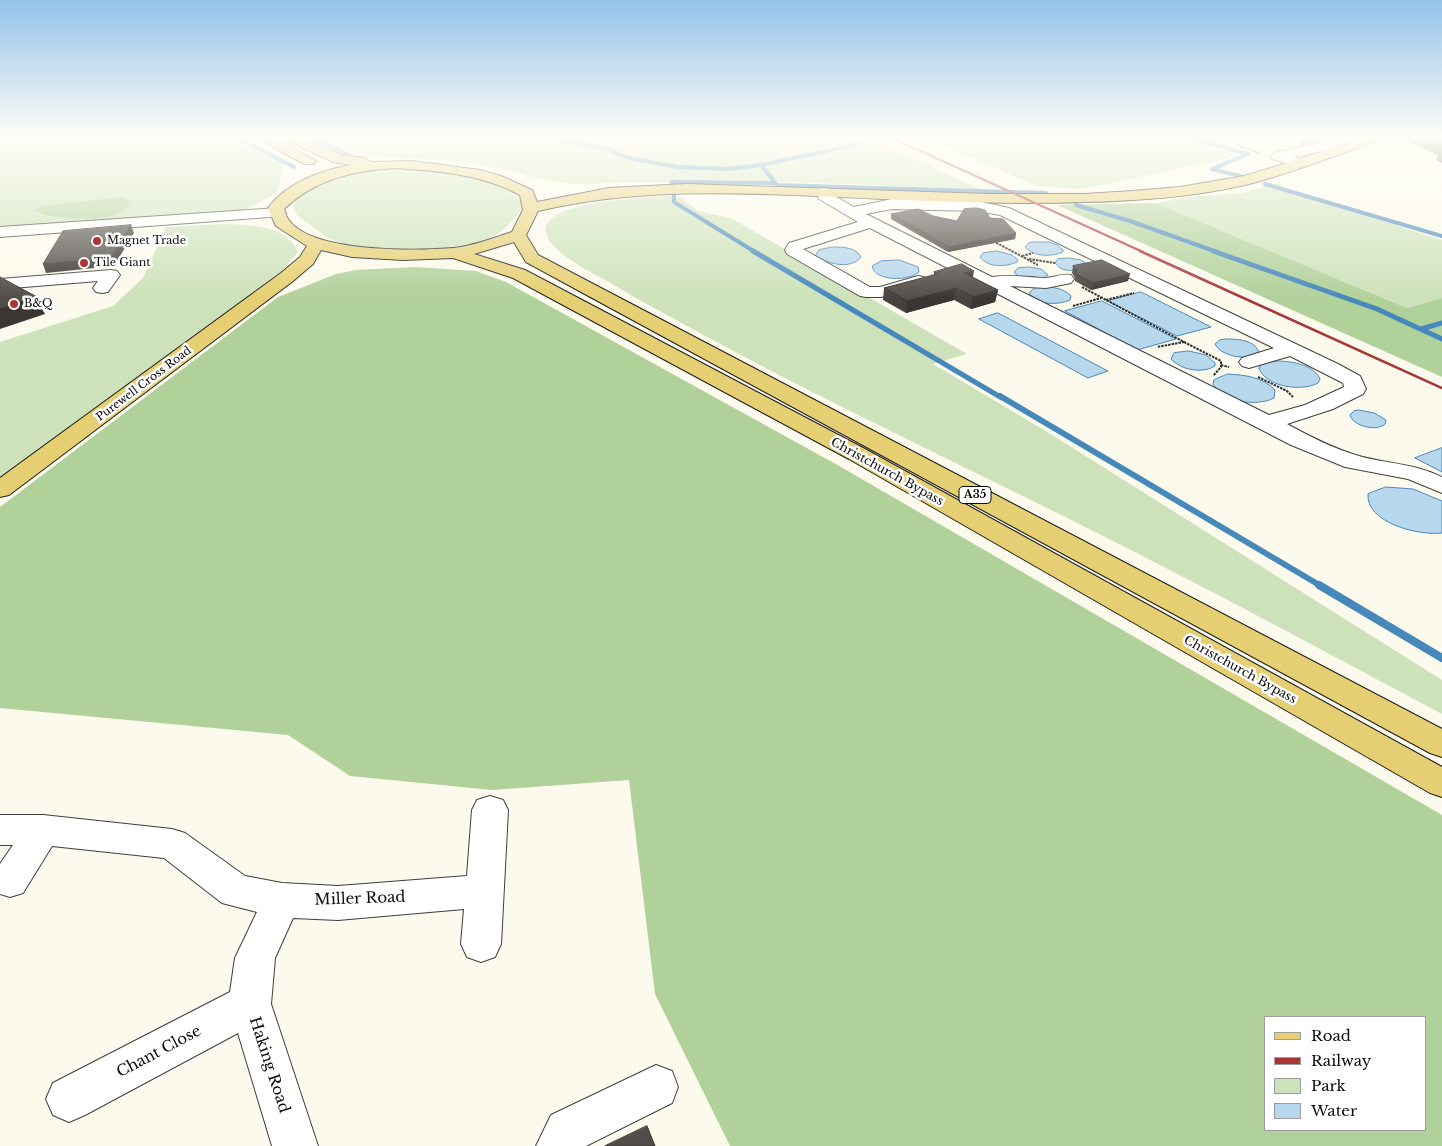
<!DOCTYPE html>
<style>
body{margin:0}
#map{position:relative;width:1442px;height:1146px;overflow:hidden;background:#fcfaec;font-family:"Libre Baskerville",serif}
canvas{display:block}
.legend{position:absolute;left:1264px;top:1016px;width:162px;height:115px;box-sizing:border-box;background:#fff;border:1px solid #9d9d9d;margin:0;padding:6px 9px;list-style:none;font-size:15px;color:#0b0b0b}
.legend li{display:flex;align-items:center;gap:10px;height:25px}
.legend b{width:25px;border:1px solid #9d9d9d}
</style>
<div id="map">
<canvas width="1442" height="1146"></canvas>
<ul class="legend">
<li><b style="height:6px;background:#e6cf72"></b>Road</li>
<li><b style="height:6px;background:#a83637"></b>Railway</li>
<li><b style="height:14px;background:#cde2ba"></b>Park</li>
<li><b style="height:14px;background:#b7d7ed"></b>Water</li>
</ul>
</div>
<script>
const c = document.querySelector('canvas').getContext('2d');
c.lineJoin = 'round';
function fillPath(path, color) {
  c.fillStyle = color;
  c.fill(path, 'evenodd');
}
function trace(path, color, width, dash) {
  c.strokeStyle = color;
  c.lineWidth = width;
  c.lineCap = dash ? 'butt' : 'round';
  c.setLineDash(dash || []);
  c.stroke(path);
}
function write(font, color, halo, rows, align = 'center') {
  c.font = font + ' "Libre Baskerville",serif';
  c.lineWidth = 5;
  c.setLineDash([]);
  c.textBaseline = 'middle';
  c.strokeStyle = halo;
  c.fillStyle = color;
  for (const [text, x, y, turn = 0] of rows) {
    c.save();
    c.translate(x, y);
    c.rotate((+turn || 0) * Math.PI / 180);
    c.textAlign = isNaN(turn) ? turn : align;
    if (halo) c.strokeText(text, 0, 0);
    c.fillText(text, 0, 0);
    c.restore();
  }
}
fillPath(new Path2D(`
 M0,139h177l-3,2 7,2 51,1 31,6 21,12 -7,30 -22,13 -15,6 -240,17z
 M322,139h549l109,50 -243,-9 -162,4c-37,-3 -73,-17 -110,-22 -47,-6 -100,2 -143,-23z
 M928,139h316l-34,8 29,9 -157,33 -45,-3z
 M382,168c41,0 109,4 141,34v6c-8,10 -19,24 -31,29 -32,15 -120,16 -154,5 -11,-3 -20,-12 -29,-18 -9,-6 -18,-12 -15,-23l35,-24z
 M1279,183l7,7 156,50v58l-35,10 -252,-105 34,-6 53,-4z
 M667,196l14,1 17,14 33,7 236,136 -34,10 116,69 393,247v34c-94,-50 -188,-101 -282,-149 -160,-83 -325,-157 -482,-244 -24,-13 -48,-26 -71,-40 -18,-10 -39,-20 -53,-35 -4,-3 -7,-9 -8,-15 -4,-30 101,-34 121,-35z
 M223,224c27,2 62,-1 75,28l-21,25 -277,200v-135l113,-36 30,-28 23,-51z`), '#cde2ba');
fillPath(new Path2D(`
 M121,197l8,3v4c-3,4 -7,8 -12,10 -17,7 -67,6 -82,-3l7,-5z
 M1155,203l252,105 35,-10v79l-385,-172z
 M415,267l61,4 30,11 335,185 601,348v331h-712l-75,-152 -26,-214 -137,10 -142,-14 -62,-41 -288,-27v-201l278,-210 58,-23 20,-4zM1266,1017h160v113h-160z`), '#b1d19b');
const water = new Path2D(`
 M1034,242h15l8,3 6,5v2c-12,5 -29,5 -38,-5l4,-4z
 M832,247c11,0 24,0 29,10 -10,13 -33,7 -46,-1l4,-6z
 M997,251l15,4 6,5 -1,2c-11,5 -29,6 -37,-5l3,-4z
 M1069,258l12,2 7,5c-11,6 -25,9 -33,-2l3,-4z
 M899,260l19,7 1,5c-10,9 -44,10 -47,-6l9,-5z
 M1029,267l12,2 7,6 -6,4 -23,-2 -5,-5 4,-4z
 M1039,287c11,0 24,0 32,9l-1,4c-12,5 -32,6 -41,-7l4,-4z
 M1141,292l70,35 -34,9 -69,-35z
 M1102,301l74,38 -39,11 -72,-39z
 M998,313l110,58 -20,7 -109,-59z
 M1226,339c12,0 30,1 33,14 -10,8 -38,4 -44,-9l5,-4z
 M1189,351l17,4 9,8v3c-13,8 -34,4 -44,-7l3,-6z
 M1276,361c14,0 37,3 44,18l-2,4c-16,9 -53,4 -59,-15l2,-4z
 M1228,374c17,1 35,3 47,16l-1,8c-17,9 -51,4 -61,-14l1,-4z
 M1359,410l15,3 12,7 -1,4c-9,8 -32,2 -35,-9l4,-4z
 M1442,448v24l-27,-14z
 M1386,487l27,2 29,12v32c-22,3 -77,-10 -74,-39z`);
fillPath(water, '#b7d7ed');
trace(water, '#4788bb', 1);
trace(new Path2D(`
 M241,139l53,28
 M315,139l32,15
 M435,139h40
 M555,139l53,10 20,9 50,9 50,2 33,-4 16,20 269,8
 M1194,139l54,15 -36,15 32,8
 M761,165l99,-21
 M671,182l105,1
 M1265,184l177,52
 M674,195v7l81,50
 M1076,205l54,16 87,31`), '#4788bb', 4);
trace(new Path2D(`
 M753,251l249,147
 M1213,251l164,58 65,30
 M1421,329l21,-6`), '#4788bb', 5);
trace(new Path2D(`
 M1000,396l321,190`), '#4788bb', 6);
trace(new Path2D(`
 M1319,585l123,73`), '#4788bb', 8);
const minor = new Path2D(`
 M1331,141l5,1 2,3 -2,3 -43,9 11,3 2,3 -7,4 -27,-8 -2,-3 7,-4z
 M824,188l5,1 2,5 23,13 38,-8 85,2 32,7 329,156 22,12 6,13 -3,5 -30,15 -46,15c22,12 47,25 72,32 29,8 54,7 83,21v16l-34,-14 -63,-12 -54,-22 -421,-217 -67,21 67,38h10l38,-11 6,1 3,4 -3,4 -43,12h-15l-6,-1 -73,-42 -2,-4 4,-7 69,-21 -39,-23 -2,-7 2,-3zM892,209l85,2 23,4 274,133 -32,10 -3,4 3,4 7,2 41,-12 53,27 1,4 -39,18 -36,10 -259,-129 36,2 25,-5 3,-4 -3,-4c-9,-2 -17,3 -27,3 -18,-1 -34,-4 -52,-1l-126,-63z
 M278,208l5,2 3,3 -3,3 -283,21v-10z
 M111,270l6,1 3,4 -12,17 -6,1 -6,-1 -3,-4 5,-7 -98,8v-10z
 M490,796l13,4 5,10 -7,134 -6,13 -14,5 -14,-5 -6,-13 3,-35 -126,11 -45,-2 -18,40 -4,46 47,142h-46l-34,-113 -153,82 -16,7 -16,-7 -7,-16 7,-16 177,-91 5,-34 22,-46 -35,-9 -58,-45 -112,-12 -29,47 -13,4 -10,-3v-30l13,-19h-13v-30h43l129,14 13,4 60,43 37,7 56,3 129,-10 5,-66 5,-10z
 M656,1065l16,6 6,16 -6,16 -86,43h-50l15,-31z`);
const major = new Path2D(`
 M263,139h15l38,22 -2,3h-10l-40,-22z
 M289,139h16l36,16 23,3 7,4 41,-1 68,9 21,6 31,14 5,12 72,-14 78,-4 301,10h96l48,-3 48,-4 64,-11 50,-15 64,-22h17l-1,3c-43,15 -85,32 -129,43 -53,12 -107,16 -161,17 -89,3 -178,-2 -267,-6 -94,-4 -186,-7 -279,15l-12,24 12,20 904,474v28l-12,-4 -904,-491 -12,-20 -40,12 51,16 340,179 577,318v30l-12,-4 -581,-334 -336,-181 -60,-20 -50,2 -51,-3 -31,-7 -8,14 -20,17 -284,214 -9,2v-19l281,-205 19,-16 7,-11 -31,-20 -8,-18c18,-25 54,-38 83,-43l-18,-3 -43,-20zM395,168c44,3 86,6 125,27l3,15 -11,22c-19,6 -39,14 -59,16 -37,3 -143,5 -165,-29 -2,-3 -3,-7 -4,-10 32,-30 68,-38 111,-41z`);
trace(minor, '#3e3e3e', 2);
trace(major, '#1c1c1c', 2);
trace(new Path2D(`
 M1233,139l8,8 19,6
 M1383,142l12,-3
 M993,241l45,24
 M1022,256l11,-3
 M1029,259l26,4
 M1082,287l102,55 -27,5
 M1106,300l28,-7
 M1073,306l28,-8
 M1184,342l37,19v6l-8,9
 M1221,365l8,2
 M1258,377l29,14 6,6`), '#2d2d2d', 2, [2.5, 1]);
fillPath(minor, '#fff');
fillPath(major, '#e6cf72');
trace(new Path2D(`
 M894,139l249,113`), '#a83637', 2);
trace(new Path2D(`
 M1140,251l302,137`), '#a83637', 2.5);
fillPath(new Path2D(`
 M1299,139h30l-28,6z
 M1402,139h40v24l-6,-3 2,-5z
 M891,214l66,7 33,-3 26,15 -1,6 -67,13 -57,-33z
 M1073,266l55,15 -37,9 -16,-9v-3l-3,-5z
 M934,272l39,5 25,13 -3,12 -24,7 -17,-9 -48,13 -23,-13 1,-12 50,-13z`), '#47423f');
fillPath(new Path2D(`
 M1304,139h25l-28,6z
 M131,225l3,8 -20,33 -68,7 -3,-9z
 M1016,233l-1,6 -67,13 1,-5z
 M974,271l-2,11 -8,-9z
 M1130,274l-2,7 -37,9 2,-7z
 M956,288l-2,12 -48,13 1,-12z
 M998,290l-3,12 -24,7 2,-12z
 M37,297l8,17 -45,15v-20z`), '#393633');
const building = new Path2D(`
 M1420,139h22v10z
 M977,208l8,2 5,8 13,1 13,14 -67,14 -58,-33 27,-5 15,7 24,5 7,-12z
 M131,225l-20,33 -68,6 20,-33z
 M1102,260l28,14 -37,9 -17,-9 1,-3 -4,-5z
 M962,264l12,7 -10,2 34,17 -25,7 -17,-9 -49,13 -23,-13 53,-14 -3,-2z
 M0,277l37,20 -37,12z
 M647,1126l8,20h-50z`);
fillPath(building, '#524d49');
trace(building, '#393633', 1);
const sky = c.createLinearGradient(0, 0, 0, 299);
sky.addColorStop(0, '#94c2ea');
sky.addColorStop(0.46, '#fefdf6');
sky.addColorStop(1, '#fefdf600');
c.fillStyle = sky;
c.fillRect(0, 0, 1442, 299);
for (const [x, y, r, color] of [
 [97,241,5,"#a83637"],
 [84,263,5,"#a83637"],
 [14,304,5,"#a83637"]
]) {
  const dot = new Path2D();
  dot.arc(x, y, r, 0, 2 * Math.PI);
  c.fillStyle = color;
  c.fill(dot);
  trace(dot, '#fff', 2);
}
write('11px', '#0b0b0b', '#fff', [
 ["Magnet Trade",107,241],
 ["Tile Giant",94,263],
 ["B&Q",24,304]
], 'left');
write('11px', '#0b0b0b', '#fff', [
 ["Purewell Cross Road",144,384,-37]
]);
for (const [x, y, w] of [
 [975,495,32]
]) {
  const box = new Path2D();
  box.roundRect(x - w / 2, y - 8.5, w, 17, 4);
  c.fillStyle = '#fff';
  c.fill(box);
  trace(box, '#0b0b0b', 1);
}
write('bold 11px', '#0b0b0b', null, [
 ["A35",975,495]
]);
write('12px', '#0b0b0b', '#fff', [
 ["Christchurch Bypass",887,472,29],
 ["Christchurch Bypass",1240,670,29]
]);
write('15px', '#0b0b0b', '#fff', [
 ["Miller Road",360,899,-2],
 ["Chant Close",159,1052,-28],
 ["Haking Road",269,1065,72]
]);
</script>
